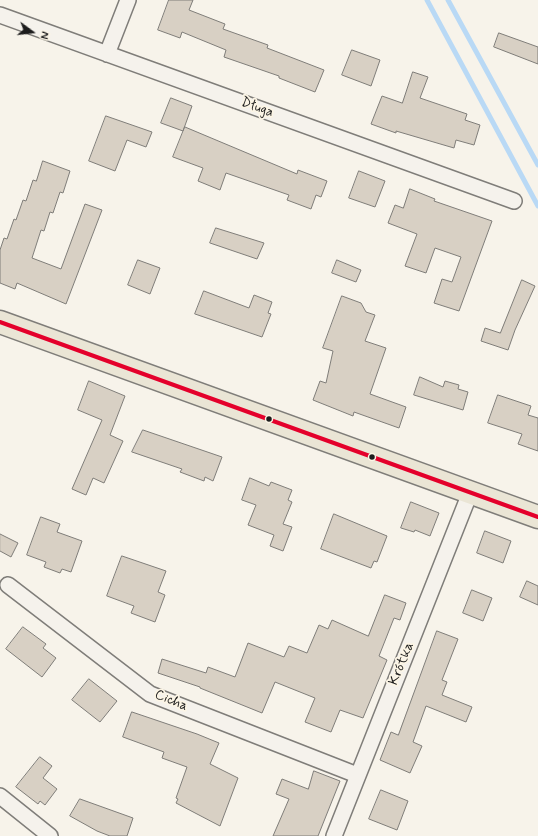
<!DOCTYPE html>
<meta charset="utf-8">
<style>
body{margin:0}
#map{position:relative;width:538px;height:836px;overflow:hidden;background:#f7f3ea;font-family:Mynerve,sans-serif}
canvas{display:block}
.north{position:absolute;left:12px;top:12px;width:40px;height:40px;-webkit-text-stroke:3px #fcf5e5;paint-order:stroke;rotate:105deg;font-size:11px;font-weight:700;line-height:16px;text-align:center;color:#1c1c1c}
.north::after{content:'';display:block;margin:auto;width:14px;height:18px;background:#1c1c1c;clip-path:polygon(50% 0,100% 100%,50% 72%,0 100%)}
</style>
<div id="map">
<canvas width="538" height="836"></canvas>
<div class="north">N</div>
</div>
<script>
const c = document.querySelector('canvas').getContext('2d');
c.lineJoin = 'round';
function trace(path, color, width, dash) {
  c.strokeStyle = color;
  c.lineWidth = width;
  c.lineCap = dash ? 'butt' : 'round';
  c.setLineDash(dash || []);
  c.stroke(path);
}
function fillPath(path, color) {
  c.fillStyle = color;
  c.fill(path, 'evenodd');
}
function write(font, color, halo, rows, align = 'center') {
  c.font = font + ' Mynerve,sans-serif';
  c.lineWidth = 3.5;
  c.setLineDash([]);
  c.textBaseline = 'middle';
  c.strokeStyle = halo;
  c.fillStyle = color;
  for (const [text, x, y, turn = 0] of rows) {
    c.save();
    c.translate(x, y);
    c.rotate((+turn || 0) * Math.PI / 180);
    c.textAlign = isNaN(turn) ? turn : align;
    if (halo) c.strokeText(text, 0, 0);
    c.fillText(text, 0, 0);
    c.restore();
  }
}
trace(new Path2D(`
 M427,0l111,206
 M448,0l90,165`), '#b9d9f5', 5);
const building = new Path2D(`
 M169,0h24l-4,10 36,14 -2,5 45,16 -1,3 57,22 -9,22 -36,-14v-2l-55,-19 2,-7 -44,-18 -2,6 -22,-8z
 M499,33l39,14v17l-44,-17z
 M352,50l28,10 -9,26 -29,-11z
 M413,72l15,5 -8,21 47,16 -2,6 15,5 -6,20 -18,-5 -2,8 -58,-17v2l-25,-9 11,-28 20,7z
 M171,98l21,8 -9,25 -22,-8z
 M106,116l46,16 -6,15 -19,-7 -12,31 -26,-10z
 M185,127l112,47 1,-4 29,11 -6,16 -5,-2 -5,14 -24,-9 2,-5 -63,-22 -6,17 -22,-9 5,-13 -30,-11z
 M43,161l27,10 -7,22 -3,-1 -7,21 -3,-1 -6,19 -3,-1 -9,28 29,11 24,-65 17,6 -36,94 -49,-21 -2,6 -15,-6v-33l4,-12 3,1 7,-20 2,1 7,-20 3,1 7,-21 3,1z
 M359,171l26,10 -10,26 -26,-9z
 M410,189l25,10 -1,2 58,20 -33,90 -25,-8 8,-24 10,3 9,-25 -26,-9 -9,25 -21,-7 12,-32 -29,-11 7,-18 8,3z
 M216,228l48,15 -7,16 -47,-16z
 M138,260l22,8 -10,26 -22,-9z
 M337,260l24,10 -5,12 -24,-9z
 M522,280l13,6 -20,44 -7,20 -27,-9 4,-13 15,5z
 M204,291l45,17 5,-13 18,7 -4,11 3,1 -9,23 -67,-23z
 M342,296l19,7 5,9 9,3 -10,26 21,7 -16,46 36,13 -7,21 -45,-16 -1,4 -40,-16 7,-19 6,2 7,-32 -10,-3z
 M420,377l23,10 2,-6 14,4 -1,4 10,3 -5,18 -49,-15z
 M89,381l36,15 -15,39 13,6 -19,42 -11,-5 -7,17 -14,-6 30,-69 -24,-10z
 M498,395l33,11 -3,9 10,3v33l-20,-7 4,-10 -34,-11z
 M143,430l79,27 -9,24 -8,-4 -1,4 -24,-9 2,-3 -50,-17z
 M250,478l19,8 2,-4 21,8 -4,10 4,2 -9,22 9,3 -9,24 -13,-5 4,-11 -26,-10 8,-20 -14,-5z
 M411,502l28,11 -9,23 -15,-6 -1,2 -13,-4z
 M334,514l53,22 -10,26 -3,-1 -3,7 -50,-19z
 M41,517l19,7 -3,8 25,9 -11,31 -9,-3 -2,4 -16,-6 2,-5 -19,-7z
 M485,531l26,10 -8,22 -26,-10z
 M0,534l18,9 -7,14 -11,-6z
 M122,556l44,15 -8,21 7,3 -10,27 -24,-9 3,-7 -27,-10z
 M527,581l11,5v19l-18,-8z
 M472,590l20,8 -9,23 -20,-8z
 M385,595l21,8 -6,17 -6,-2 -15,38 8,4 -24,58 -23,-8 -9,22 -26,-10 10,-24 -40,-16 -13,31 -62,-25v-1l-42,-14 4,-14 44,14 2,-6 27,10 13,-34 36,14 5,-11 18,7 12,-28 9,4 4,-9 36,16z
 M23,627l23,17 -3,4 13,10 -14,19 -36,-28z
 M437,631l21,8 -16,41 5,2 -5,13 30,12 -6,15 -40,-16 -13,36 9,4 -12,27 -30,-13 11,-28 7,3z
 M89,679l28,22 -17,21 -28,-22z
 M132,712l65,22 22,9 -9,21 28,14 -18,48 -44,-23 2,-4 -2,-1 11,-31 -25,-9 2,-6 -41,-15z
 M40,757l12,9 -9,12 14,11 -12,16 -5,-4 -2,3 -22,-17z
 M314,771l26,10 -22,55h-45l16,-37 -13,-5 6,-15 26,10z
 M381,790l27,11 -11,29 -28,-11z
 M80,799l53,19 -6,18h-17l-13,-5 -27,-15z`);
fillPath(building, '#d8d0c4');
trace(building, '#7f7d79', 1);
const minor = new Path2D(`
 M0,15l514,186
 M107,54l21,-54
 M8,585l142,109 207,81
 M0,796l50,40
 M334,836l136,-343`);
const primary = new Path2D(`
 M0,322l538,195`);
trace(minor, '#7f7d79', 18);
trace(primary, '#7f7d79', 25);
trace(minor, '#f5f2ec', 15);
trace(primary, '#eae5d5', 22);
trace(new Path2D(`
 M0,322l538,195`), '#e4002b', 4);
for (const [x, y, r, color] of [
 [269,419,3.5,"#1c1c1c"],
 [372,457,3.5,"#1c1c1c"]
]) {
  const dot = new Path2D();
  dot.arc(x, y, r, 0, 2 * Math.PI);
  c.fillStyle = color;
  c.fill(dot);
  trace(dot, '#fcf5e5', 1.5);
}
write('14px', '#1c1c1c', '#fcf5e5', [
 ["Długa",257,108,20],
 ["Krótka",402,664,-68],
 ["Cicha",171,701,22]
]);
</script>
